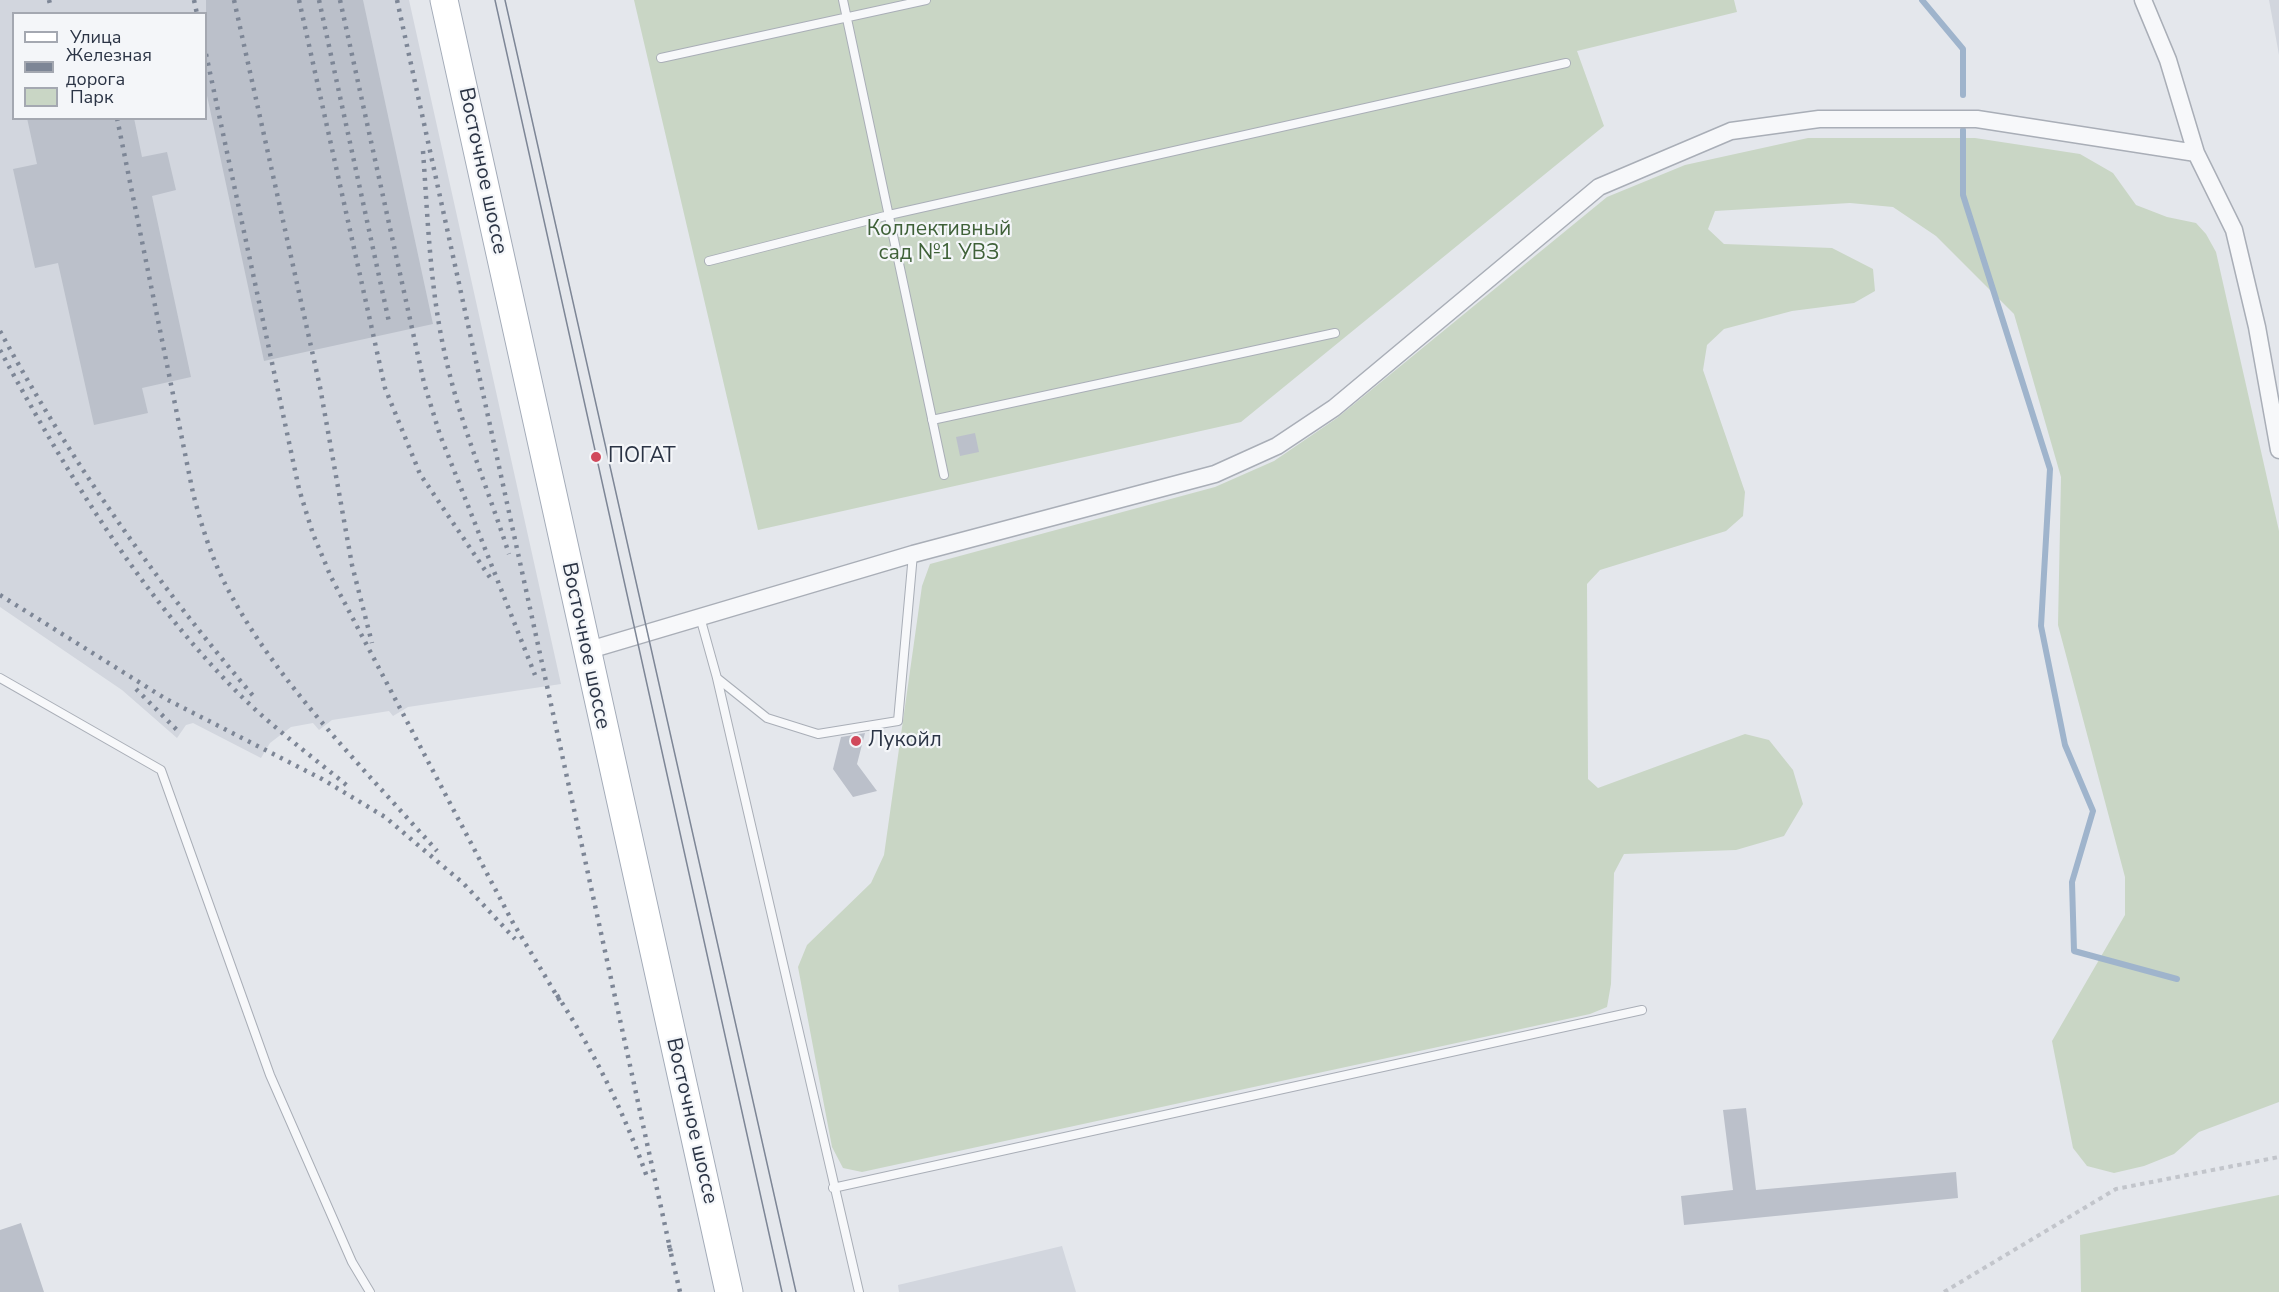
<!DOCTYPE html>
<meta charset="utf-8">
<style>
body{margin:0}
#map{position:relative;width:2279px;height:1292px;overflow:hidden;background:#e4e7ec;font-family:"Nunito Sans",sans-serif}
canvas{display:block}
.legend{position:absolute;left:12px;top:12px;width:195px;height:108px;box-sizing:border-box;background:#f4f6f9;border:2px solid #a4a8b1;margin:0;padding:8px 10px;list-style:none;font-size:18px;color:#2b3445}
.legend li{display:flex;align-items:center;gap:12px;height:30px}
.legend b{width:30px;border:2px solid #a4a8b1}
</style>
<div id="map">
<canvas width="2279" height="1292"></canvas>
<ul class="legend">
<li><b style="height:8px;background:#fff"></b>Улица</li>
<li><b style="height:8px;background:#7d8696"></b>Железная дорога</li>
<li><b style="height:16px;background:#c9d6c5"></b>Парк</li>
</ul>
</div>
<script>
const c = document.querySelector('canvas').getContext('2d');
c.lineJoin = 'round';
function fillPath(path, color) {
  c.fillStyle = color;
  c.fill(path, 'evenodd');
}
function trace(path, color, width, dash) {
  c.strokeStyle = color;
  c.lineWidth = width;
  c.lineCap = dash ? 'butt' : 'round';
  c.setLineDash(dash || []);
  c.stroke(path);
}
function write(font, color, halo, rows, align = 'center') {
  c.font = font + ' "Nunito Sans",sans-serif';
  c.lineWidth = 4.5;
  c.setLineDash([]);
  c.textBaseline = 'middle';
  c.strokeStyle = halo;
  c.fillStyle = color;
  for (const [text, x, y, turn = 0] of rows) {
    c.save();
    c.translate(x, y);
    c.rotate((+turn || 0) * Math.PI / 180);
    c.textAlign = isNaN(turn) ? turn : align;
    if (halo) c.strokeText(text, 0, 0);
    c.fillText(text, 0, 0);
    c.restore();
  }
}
fillPath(new Path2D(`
 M0,0h409l152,684 -153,23 -15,9 -4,-5 -57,9 -13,10 -6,-7 -22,4 -21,16 -9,15 -68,-35 -7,2 -9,13 -55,-48 -122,-83zM14,14h192v104h-192z
 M2269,0h10v55z
 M1062,1246l14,46h-177l-1,-7z`), '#d2d6de');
fillPath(new Path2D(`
 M634,0h1100l3,12 -160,39 27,75 -363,296 -483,108z
 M1808,138h167l105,16 33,19 23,32 31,12 29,6 10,11 10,18 63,279v571l-80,30 -25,22 -30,12 -30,7 -27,-7 -14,-18 -21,-107 73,-126v-38l-67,-252 3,-148 -47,-163 -78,-78 -43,-29 -43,-4 -135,8 -7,18 16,15 108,4 41,21 2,22 -21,12 -62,8 -68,18 -17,16 -4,25 42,122 -2,24 -17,15 -126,39 -13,14 1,195 10,9 147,-54 24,6 24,30 10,34 -19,32 -48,14 -112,4 -10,19 -3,111 -4,23 -17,7 -728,158 -19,-4 -11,-21 -34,-180 9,-22 64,-62 13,-28 38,-269 8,-22 285,-77 59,-26 63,-43 270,-221 78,-32z
 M2279,1195v97h-198l-1,-57z`), '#c9d6c5');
trace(new Path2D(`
 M1922,0l41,49v46
 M1963,130v65l87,274 -9,157 24,119 28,66 -21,71 2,69 103,28`), '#9fb4cc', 6);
fillPath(new Path2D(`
 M206,0h157l70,324 -169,37 -58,-270z
 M27,118h107l8,39 25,-5 9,38 -24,6 39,181 -49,11 6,25 -54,12 -36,-162 -23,5 -22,-99 24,-5z
 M975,433l4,19 -19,4 -4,-19z
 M865,733l-8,31 20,27 -24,6 -20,-28 8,-32z
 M1746,1108l10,82 200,-18 2,26 -274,27 -3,-29 52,-6 -10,-80z
 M21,1223l23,69h-44v-62z`), '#bbc0ca');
const lane = new Path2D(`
 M843,0l101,475
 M661,58l265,-58
 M709,261l180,-46 677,-152
 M932,420l403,-87
 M700,617l17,61 50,40 51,16 80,-13 15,-167
 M0,678l161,92 109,305 82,187 18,30
 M717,678l142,614
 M833,1188l809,-178`);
const street = new Path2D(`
 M2143,0l25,60 28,93 38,77 23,97 22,123
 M586,651l327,-97 302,-80 62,-28 57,-38 265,-221 132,-56 88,-12h158l219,34`);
const primary = new Path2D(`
 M444,0l285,1292`);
trace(lane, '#a9aeb7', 10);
trace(street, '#a9aeb7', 19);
trace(primary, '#a3abb8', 29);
trace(new Path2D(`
 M1944,1292l172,-103 163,-32`), '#c2c5cb', 4, [4.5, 4.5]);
trace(lane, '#f7f8fa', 8);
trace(street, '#f7f8fa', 16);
trace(primary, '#fff', 27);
trace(new Path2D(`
 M495,0l287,1292
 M505,0l291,1292`), '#7d8696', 1.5);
trace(new Path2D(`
 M49,0l2,8
 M194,0l3,14
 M234,0l86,387 32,178 20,78
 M299,0l86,388 35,86 71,105
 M319,0l70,322
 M340,0l84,383 16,52 95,240
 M397,0l274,1253
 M206,54l93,435 14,45 18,43 181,344 48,80
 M117,118l76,375c9,35 20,70 38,102 49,91 137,178 206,256
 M423,151c5,70 7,140 23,208 15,67 42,130 63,195
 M0,331c71,131 158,254 255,367
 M0,350c67,124 141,246 242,347 34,33 72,61 108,91
 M0,595l166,104 156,80 63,38 79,67 51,55
 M136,689l43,43
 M557,995c37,57 67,117 90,182
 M669,1245l11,47`), '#7d8696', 4.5, [3, 6]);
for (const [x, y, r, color] of [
 [596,457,6,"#d1495b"],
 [856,741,6,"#d1495b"]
]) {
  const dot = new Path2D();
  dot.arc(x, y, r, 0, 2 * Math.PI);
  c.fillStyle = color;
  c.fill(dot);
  trace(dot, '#f4f6f9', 2);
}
write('21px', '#2b3445', '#f4f6f9', [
 ["Восточное шоссе",482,171,78],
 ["Восточное шоссе",585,646,78],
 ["Восточное шоссе",691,1121,77]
]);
write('21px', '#3f6138', '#f4f6f9', [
 ["Коллективный",939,230],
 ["сад №1 УВЗ",939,254]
]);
write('21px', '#2b3445', '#f4f6f9', [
 ["ПОГАТ",608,457],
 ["Лукойл",868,741]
], 'left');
</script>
